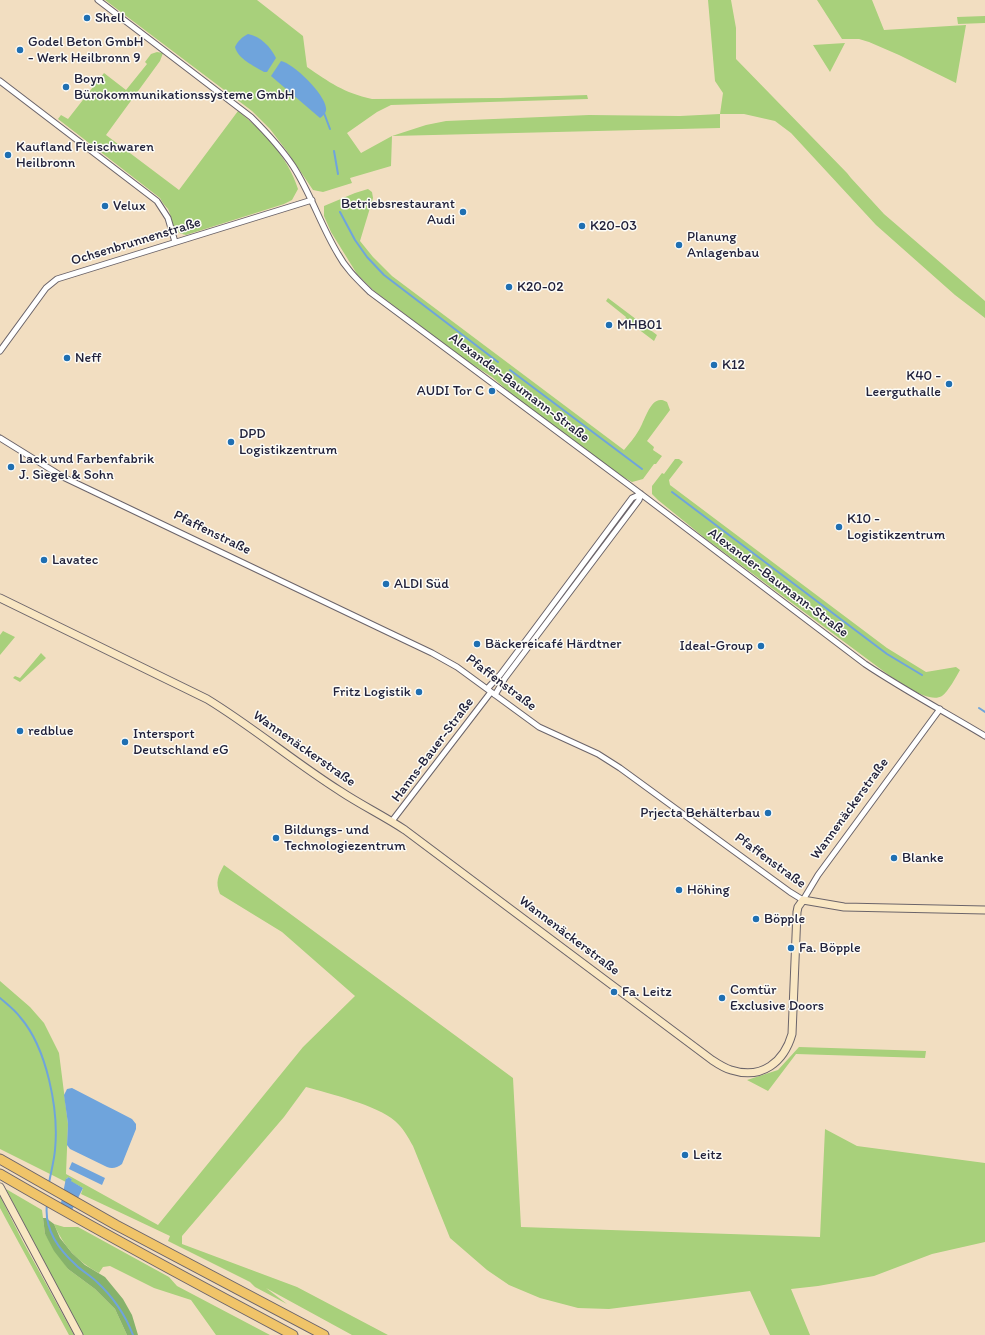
<!DOCTYPE html>
<meta charset="utf-8">
<style>
body{margin:0}
canvas{display:block;background:#f2dec1}
</style>
<canvas width="985" height="1335"></canvas>
<script>
const c = document.querySelector('canvas').getContext('2d');
c.lineJoin = 'round';
function fillPath(path, color) {
  c.fillStyle = color;
  c.fill(path, 'evenodd');
}
function trace(path, color, width, dash) {
  c.strokeStyle = color;
  c.lineWidth = width;
  c.lineCap = dash ? 'butt' : 'round';
  c.setLineDash(dash || []);
  c.stroke(path);
}
function write(font, color, halo, rows, align = 'center') {
  c.font = font + ' Itim,sans-serif';
  c.lineWidth = 3;
  c.setLineDash([]);
  c.textBaseline = 'middle';
  c.strokeStyle = halo;
  c.fillStyle = color;
  for (const [text, x, y, turn = 0] of rows) {
    c.save();
    c.translate(x, y);
    c.rotate((+turn || 0) * Math.PI / 180);
    c.textAlign = isNaN(turn) ? turn : align;
    if (halo) c.strokeText(text, 0, 0);
    c.fillText(text, 0, 0);
    c.restore();
  }
}
fillPath(new Path2D(`
 M105,0h152l46,36 4,31c22,15 37,26 65,32l128,-1 87,-3 1,4 -197,6 -14,7 -30,21 14,20 31,-17 34,-11 20,-4 143,-6 91,1 40,-2 3,-21 -8,-12 -7,-81h23l5,28v31l111,114 4,5 33,36 101,87v17l-30,-23 -79,-70 -85,-92 -16,-12 -31,-7h-24v14l-328,8 -1,30 -41,12 2,5 -29,9 -10,-2 -27,-40 -16,-21 -18,-18z
 M817,0h55l12,30 82,-5 -10,58 -57,-28 -30,-13 -10,-3h-17z
 M985,16v7l-27,1 -1,-7z
 M845,43l-15,29 -17,-27z
 M157,52l6,1 -3,8 -54,74 73,55 59,-79c26,21 50,46 60,78l-6,11 -8,4 -98,31c-16,-3 -12,-14 -18,-26 -3,-3 -6,-7 -8,-11l-102,-79 3,-4 7,4 36,-46 22,17 21,-26 -2,-2 6,-8z
 M368,189l4,3 1,6 -13,43 13,16 19,19 232,174c5,-6 11,-13 15,-20 6,-9 12,-38 28,-28l3,8 -23,31 7,6 -1,3 9,6 -6,8h-2l-11,15 -11,3 -12,-7 -105,-78 -23,-20 -22,-14 -97,-73 -16,-16 -26,-42 -7,-16v-10l31,-13z
 M608,298l49,37 -3,6 -29,-22 1,-2 -20,-16z
 M675,459h4l4,3 -14,18 1,5 217,163 39,24 30,-5 4,3c-4,7 -12,22 -18,26 -13,8 -40,-13 -52,-20l-184,-137 -48,-39 -6,-6v-8l10,-13 2,1z
 M3,631l12,6 -15,18v-20z
 M41,653l5,5 -26,24 -7,-4 2,-2 5,2z
 M224,865l289,213 8,149 299,10 5,-108 32,17 128,17v79l-53,12 -58,22 -56,10 -27,3 19,46h-40l-20,-44 -141,18 -31,-1 -38,-10 -31,-13 -22,-15 -37,-32 -37,-92c-5,-9 -10,-18 -18,-25 -18,-16 -65,-27 -89,-34l-22,30 -102,119v8l115,43 91,48h-36l-86,-47 21,16 -32,-17 -5,-5 -82,-41 2,-5 -89,-42 2,-6 -13,-7 2,-2 -4,-2 -1,2 -1,-1v4l-66,-33v-168l30,26 14,16 15,30 9,71 -2,50 92,51 145,-178 52,-51 -73,-64 -62,-38c-5,-12 -2,-18 4,-29z
 M799,1047l127,4 -1,7 -129,-4 -28,37 -21,-11 31,-10z
 M6,1189l36,21 3,24 23,35 27,20 20,20 12,26h-45z
 M0,1196l22,44 52,95h-5l-62,-114 -7,-13z
 M54,1224l10,3h14l91,50 8,9 93,49h-54l-25,-35 -37,-12 -44,-22 -7,1 -4,6c-22,-12 -35,-26 -45,-49z`), '#a8d07b');
fillPath(new Path2D(`
 M43,1218h3l8,6 6,14 12,15 13,12 20,12 18,22 9,16 6,20h-11l-12,-26 -20,-20 -27,-20 -14,-18 -9,-17z`), '#86b26b');
fillPath(new Path2D(`
 M248,34c12,2 23,13 28,24l-9,14h-3c-10,-6 -26,-13 -29,-25 3,-6 7,-10 13,-13z
 M281,61c12,2 44,33 45,47 1,4 -3,8 -6,10l-49,-42z
 M72,1088l60,31 4,5v5l-14,35c-5,4 -10,5 -15,3l-37,-18 -3,-4 1,-21 -4,-29 3,-6z
 M72,1162l33,16 -3,7 -33,-16z
 M68,1177l4,2 -1,2 12,7 -11,22 -11,-7 5,-25 1,1z`), '#6fa4dc');
trace(new Path2D(`
 M324,113l6,16
 M334,151l4,23
 M340,212l15,28 12,17 17,18 114,87
 M510,370l132,99
 M672,492l215,162 35,21
 M979,708l6,4
 M0,998c7,6 15,12 20,19 27,31 39,93 35,133 -1,11 -4,22 -6,33
 M47,1204c-3,24 11,45 29,61 6,6 15,11 21,17 16,15 28,32 36,53`), '#6fa4dc', 2);
const street = new Path2D(`
 M98,0l153,117c16,16 30,31 42,49 18,28 28,60 45,88 8,15 20,26 32,38l271,202 224,170c39,26 80,48 120,72
 M0,81l157,120 11,17 7,24
 M0,351l46,-63 11,-9 255,-79
 M0,438l63,39 329,157 40,19 25,14 82,60 59,27 22,14 170,124 13,8 15,-25 122,-166
 M487,689l13,-14 33,-44 99,-133 9,-4
 M495,695l10,-17 134,-178 2,-6
 M392,821l99,-129`);
const secondary = new Path2D(`
 M0,598l207,101c46,28 87,63 133,92 21,14 44,25 65,39l307,230c6,4 12,8 19,10 31,10 53,-8 61,-36l5,-122 1,-5 5,-7 41,7 141,3
 M0,1187l79,148`);
const highway = new Path2D(`
 M0,1159l116,66 208,110
 M0,1174c96,56 195,109 293,161`);
trace(street, '#6b646a', 7);
trace(secondary, '#6b646a', 9);
trace(highway, '#6b646a', 11);
trace(street, '#fff', 5);
trace(secondary, '#f9e7c3', 7);
trace(highway, '#f0c469', 9);
for (const [x, y, r, color] of [
 [87,18,4,"#1f6fb2"],
 [20,50,4,"#1f6fb2"],
 [66,87,4,"#1f6fb2"],
 [8,155,4,"#1f6fb2"],
 [105,206,4,"#1f6fb2"],
 [463,212,4,"#1f6fb2"],
 [582,226,4,"#1f6fb2"],
 [679,245,4,"#1f6fb2"],
 [509,287,4,"#1f6fb2"],
 [609,325,4,"#1f6fb2"],
 [67,358,4,"#1f6fb2"],
 [714,365,4,"#1f6fb2"],
 [949,384,4,"#1f6fb2"],
 [492,391,4,"#1f6fb2"],
 [231,442,4,"#1f6fb2"],
 [11,467,4,"#1f6fb2"],
 [839,527,4,"#1f6fb2"],
 [44,560,4,"#1f6fb2"],
 [386,584,4,"#1f6fb2"],
 [477,644,4,"#1f6fb2"],
 [761,646,4,"#1f6fb2"],
 [419,692,4,"#1f6fb2"],
 [20,731,4,"#1f6fb2"],
 [125,742,4,"#1f6fb2"],
 [768,813,4,"#1f6fb2"],
 [276,838,4,"#1f6fb2"],
 [894,858,4,"#1f6fb2"],
 [679,890,4,"#1f6fb2"],
 [756,919,4,"#1f6fb2"],
 [791,948,4,"#1f6fb2"],
 [614,992,4,"#1f6fb2"],
 [722,998,4,"#1f6fb2"],
 [685,1155,4,"#1f6fb2"]
]) {
  const dot = new Path2D();
  dot.arc(x, y, r, 0, 2 * Math.PI);
  c.fillStyle = color;
  c.fill(dot);
  trace(dot, '#fdfcf7', 1.5);
}
write('14px', '#22223b', '#fdfcf7', [
 ["Shell",95,18],
 ["Godel Beton GmbH",28,42],
 ["- Werk Heilbronn 9",28,58],
 ["Boyn",74,79],
 ["Bürokommunikationssysteme GmbH",74,95],
 ["Kaufland Fleischwaren",16,147],
 ["Heilbronn",16,163],
 ["Betriebsrestaurant",455,204,"right"],
 ["Audi",455,220,"right"],
 ["Velux",113,206],
 ["K20-03",590,226],
 ["Planung",687,237],
 ["Anlagenbau",687,253],
 ["K20-02",517,287],
 ["MHB01",617,325],
 ["Neff",75,358],
 ["K12",722,365],
 ["K40 -",941,376,"right"],
 ["Leerguthalle",941,392,"right"],
 ["AUDI Tor C",484,391,"right"],
 ["DPD",239,434],
 ["Logistikzentrum",239,450],
 ["Lack und Farbenfabrik",19,459],
 ["J. Siegel & Sohn",19,475],
 ["K10 -",847,519],
 ["Logistikzentrum",847,535],
 ["Lavatec",52,560],
 ["ALDI Süd",394,584],
 ["Bäckereicafé Härdtner",485,644],
 ["Ideal-Group",753,646,"right"],
 ["Fritz Logistik",411,692,"right"],
 ["redblue",28,731],
 ["Intersport",133,734],
 ["Deutschland eG",133,750],
 ["Prjecta Behälterbau",760,813,"right"],
 ["Bildungs- und",284,830],
 ["Technologiezentrum",284,846],
 ["Blanke",902,858],
 ["Höhing",687,890],
 ["Böpple",764,919],
 ["Fa. Böpple",799,948],
 ["Comtür",730,990],
 ["Exclusive Doors",730,1006],
 ["Fa. Leitz",622,992],
 ["Leitz",693,1155]
], 'left');
write('14px', '#22223b', '#fdfcf7', [
 ["Ochsenbrunnenstraße",136,242,-17],
 ["Alexander-Baumann-Straße",519,388,37],
 ["Pfaffenstraße",212,533,26],
 ["Alexander-Baumann-Straße",778,583,37],
 ["Pfaffenstraße",501,683,37],
 ["Wannenäckerstraße",304,749,35],
 ["Hanns-Bauer-Straße",433,750,-53],
 ["Wannenäckerstraße",850,809,-54],
 ["Pfaffenstraße",770,861,36],
 ["Wannenäckerstraße",569,936,37]
]);
</script>
